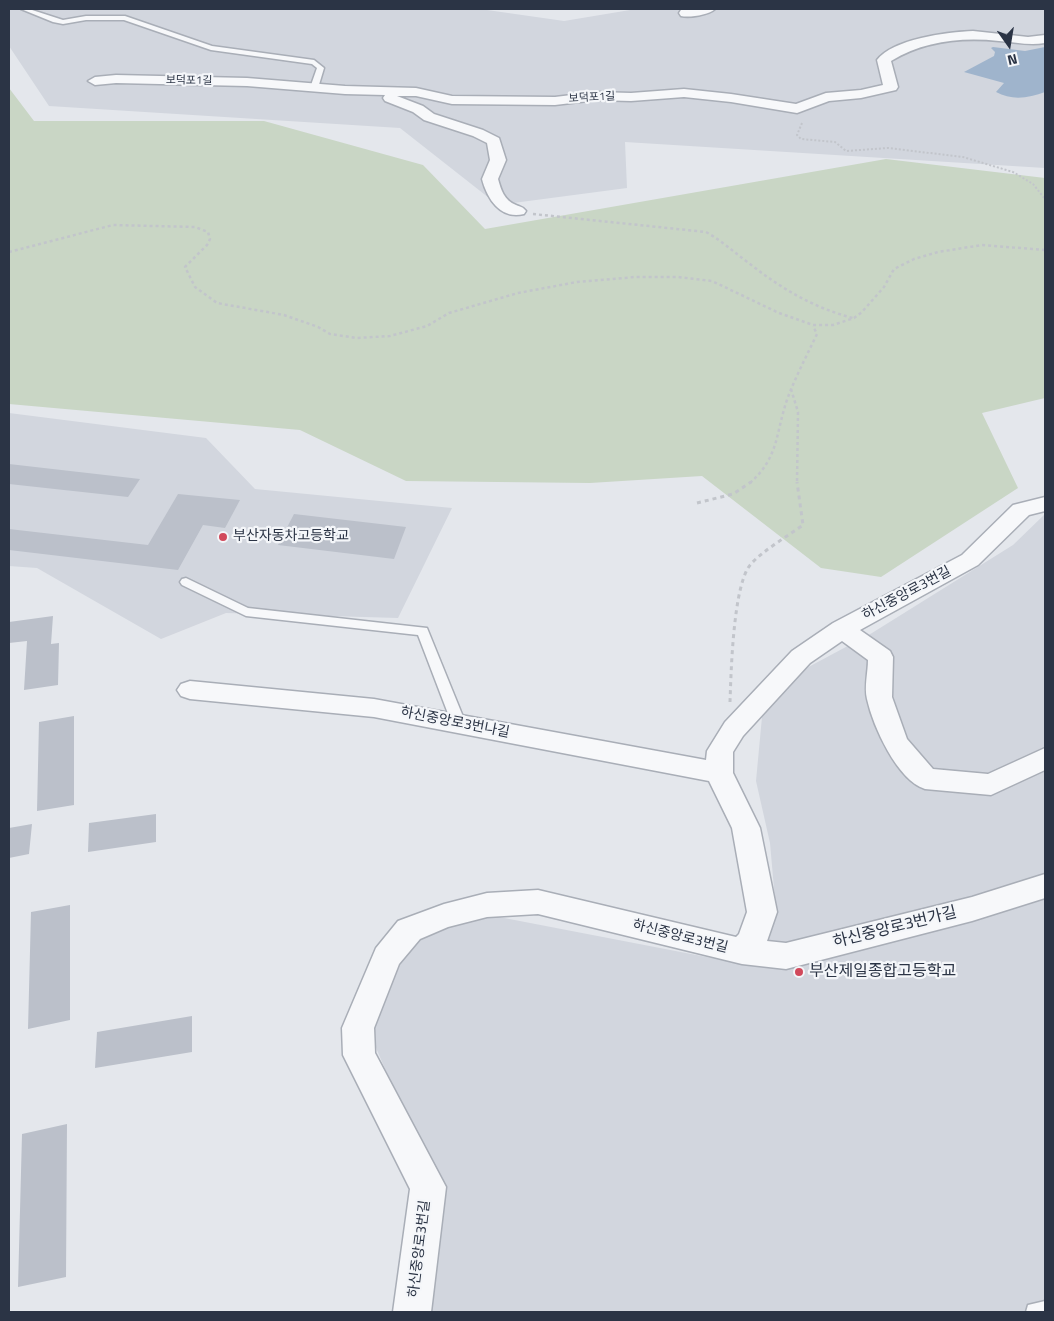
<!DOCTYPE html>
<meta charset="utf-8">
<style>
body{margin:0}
#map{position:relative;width:1054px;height:1321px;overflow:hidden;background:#e4e7ec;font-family:"Titillium Web",sans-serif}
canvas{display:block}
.frame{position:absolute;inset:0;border:10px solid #2b3445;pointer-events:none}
.north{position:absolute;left:984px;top:20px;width:50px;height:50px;-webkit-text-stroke:4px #f4f6f9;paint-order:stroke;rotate:167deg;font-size:14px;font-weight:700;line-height:20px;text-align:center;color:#2b3445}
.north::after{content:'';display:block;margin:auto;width:18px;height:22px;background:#2b3445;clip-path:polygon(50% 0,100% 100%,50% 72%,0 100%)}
</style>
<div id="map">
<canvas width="1054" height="1321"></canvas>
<div class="frame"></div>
<div class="north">N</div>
</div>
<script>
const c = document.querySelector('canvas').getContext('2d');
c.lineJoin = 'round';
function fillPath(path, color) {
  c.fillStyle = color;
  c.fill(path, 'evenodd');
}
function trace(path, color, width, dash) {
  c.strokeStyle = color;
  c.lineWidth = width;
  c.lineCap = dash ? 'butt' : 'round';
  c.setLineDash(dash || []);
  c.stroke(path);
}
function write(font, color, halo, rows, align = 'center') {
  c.font = font + ' "Titillium Web","Noto Sans KR",sans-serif';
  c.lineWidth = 4.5;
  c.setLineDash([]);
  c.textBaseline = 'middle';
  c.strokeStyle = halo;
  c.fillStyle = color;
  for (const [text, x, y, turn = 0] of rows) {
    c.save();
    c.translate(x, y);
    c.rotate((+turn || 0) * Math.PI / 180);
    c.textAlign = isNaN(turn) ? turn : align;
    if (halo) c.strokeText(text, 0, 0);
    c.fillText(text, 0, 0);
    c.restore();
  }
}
fillPath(new Path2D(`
 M9,9h471l84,12 72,-12h409v159l-420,-26 2,46 -129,17 -98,-77 -351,-22 -40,-60z
 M9,413l197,25 49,51 197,19 -54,110 -172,-5 -65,26 -124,-71 -28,-2z
 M1045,514v798h-623l13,-126 -64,-150 26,-67 23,-33 52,-18 27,-1 244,47 33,-53 -6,-68 -14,-62 6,-64 39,-46 71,-38 141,-88z`), '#d2d6de');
fillPath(new Path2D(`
 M9,88l25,33h230l159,44 62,64 401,-70 159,19v220l-63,15 36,75 -137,89 -60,-9 -119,-92 -112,7 -184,-2 -106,-51 -291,-26z`), '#c9d6c5');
fillPath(new Path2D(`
 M993,47l32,4 20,-4v45c-16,6 -33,9 -49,0l8,-9 -40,-11 30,-16 1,-4 -4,-4z`), '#9fb4cc');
fillPath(new Path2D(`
 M9,464l131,15 -12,18 -119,-13z
 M178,494l62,6 -15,28 -22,-3 -25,45 -169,-20v-21l139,16z
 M294,514l112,13 -12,32 -116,-14z
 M53,616l-2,28 8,-1 -1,42 -34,5 3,-49 -18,2v-21z
 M74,716v89l-37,6 2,-89z
 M156,814v28l-68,10 1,-29z
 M32,824l-3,30 -20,4v-30z
 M70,905v115l-42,9 3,-117z
 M192,1016v36l-97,16 2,-36z
 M67,1124l-1,153 -48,10 4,-153z`), '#bbc0ca');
const service = new Path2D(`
 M21,9h8l34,11 23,-4h39l87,30 102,14 10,8 -6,20 -4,2 -4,-2 7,-20 -5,-4 -101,-14 -87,-30h-38l-23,4 -10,-2z
 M186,578l62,30 179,20 39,96 -2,3h-10l-2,-3 -34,-89 -172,-19 -64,-31 -2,-3 2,-3z
 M1045,1301v11h-19l2,-7z`);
const minor = new Path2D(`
 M688,9h27c-6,6 -26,9 -34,7l-2,-3 2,-3z
 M973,31l55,6 17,-2v8c-16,3 -30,-1 -46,-2 -38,-4 -75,0 -108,20l7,26 -2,3 -35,8 -32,3 -32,12 -66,-11 -47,-5 -53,4 -35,-1 -41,5 -103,-1 -36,-8h-19l26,10 11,8 49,16 16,8 7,22 -8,19c3,11 6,21 18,26 5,2 7,2 10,6l-2,3c-24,6 -37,-16 -42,-35l8,-19 -3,-17 -14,-7 -49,-16 -11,-8 -28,-11 -2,-3 2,-3 -40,-1 -98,-8 -131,-3 -21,2 -7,-4 7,-4 21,-2 131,3 98,8 71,2 36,8 103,1 41,-5 35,1 53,-4 47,5 65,10 30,-11 35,-3 22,-5 -6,-25c16,-21 70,-28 96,-29z
 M1045,497v14l-16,4 -51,50 -118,65 30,21 3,6 -1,40 15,42 26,30 55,5 57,-26v22l-54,25 -66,-6c-28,-9 -52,-63 -58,-90 -3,-12 1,-27 1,-39l-26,-19 -32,22 -67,73 -10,16v21l27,55 17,84 -10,29 19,2 186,-46 73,-23v24l-73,23 -186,48 -44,-5 -204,-50 -51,3 -39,10 -28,12 -21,25 -25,64 1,25 71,134 -15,125h-38l17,-123 -67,-134 -1,-27 34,-80 22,-27 46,-17 43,-11 51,-3 198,47 3,-3 8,-22 -15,-84 -23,-47 -335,-64 -184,-18 -9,-3 -4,-6 4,-6 9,-3 184,18 332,61 1,-9 18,-29 67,-71 41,-28 129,-68 51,-50z`);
trace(service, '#a9aeb7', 3);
trace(minor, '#a9aeb7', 3);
trace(new Path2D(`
 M802,123l-5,12 4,4 34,3 11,9 42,-3 75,9 50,15 20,12 12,15`), '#c2c5cb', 2, [2, 2]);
trace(new Path2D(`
 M533,214l173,18c16,9 29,21 44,32 32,25 64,44 103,54
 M9,252l104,-27 82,2 13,5 2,7 -3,6 -22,22 10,20 22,16 67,12 34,12 12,7 27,4 33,-2 37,-10 22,-13 69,-20 59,-11 58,-5h43l34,4 67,32 34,12h20l21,-7 8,-6 22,-25 10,-18 20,-10 24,-7 44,-7 63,5
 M791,389l7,23 -1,71
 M750,483c30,-27 25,-50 38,-86 8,-21 19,-42 29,-63l-4,-8`), '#c2c5cb', 2.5, [3, 3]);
trace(new Path2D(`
 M697,503l36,-9 18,-12
 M730,702c1,-28 3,-119 21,-138 10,-12 38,-29 52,-39l-6,-43`), '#c2c5cb', 3, [4, 4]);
fillPath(service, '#f7f8fa');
fillPath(minor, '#f7f8fa');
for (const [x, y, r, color] of [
 [223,537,5,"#d1495b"],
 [799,972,5,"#d1495b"]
]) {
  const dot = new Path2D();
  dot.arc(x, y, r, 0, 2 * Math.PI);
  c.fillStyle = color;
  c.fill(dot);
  trace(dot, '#f4f6f9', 2);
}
write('11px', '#2b3445', '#f4f6f9', [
 ["보덕포1길",189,81,1],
 ["보덕포1길",592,98,-3]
]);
write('14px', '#2b3445', '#f4f6f9', [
 ["부산자동차고등학교",233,537]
], 'left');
write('14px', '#2b3445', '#f4f6f9', [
 ["하신중앙로3번길",907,594,-28],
 ["하신중앙로3번나길",455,723,11],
 ["하신중앙로3번길",680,937,14],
 ["하신중앙로3번길",420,1249,-83]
]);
write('16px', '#2b3445', '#f4f6f9', [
 ["하신중앙로3번가길",895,928,-14]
]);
write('16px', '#2b3445', '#f4f6f9', [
 ["부산제일종합고등학교",809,972]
], 'left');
</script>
